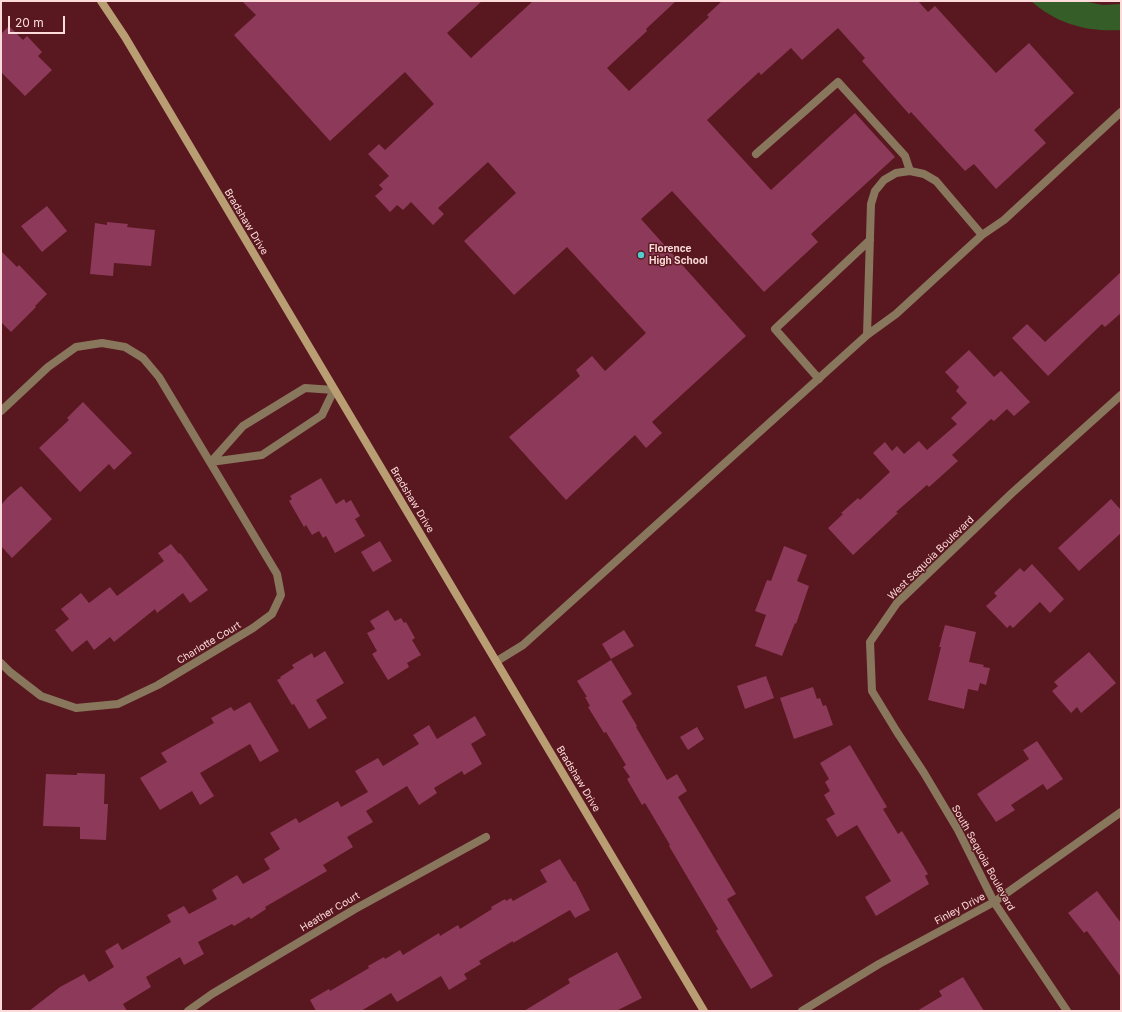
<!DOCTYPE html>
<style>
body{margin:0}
#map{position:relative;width:1122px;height:1012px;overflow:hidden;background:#59181f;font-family:Inter,sans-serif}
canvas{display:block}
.frame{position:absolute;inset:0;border:2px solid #fddbdb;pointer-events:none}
.scale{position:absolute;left:8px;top:16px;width:57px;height:18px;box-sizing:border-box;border:2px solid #fddbdb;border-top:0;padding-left:5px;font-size:12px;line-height:14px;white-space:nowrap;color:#fddbdb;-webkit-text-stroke:3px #59181f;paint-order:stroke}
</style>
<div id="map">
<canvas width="1122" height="1012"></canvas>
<div class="frame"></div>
<div class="scale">20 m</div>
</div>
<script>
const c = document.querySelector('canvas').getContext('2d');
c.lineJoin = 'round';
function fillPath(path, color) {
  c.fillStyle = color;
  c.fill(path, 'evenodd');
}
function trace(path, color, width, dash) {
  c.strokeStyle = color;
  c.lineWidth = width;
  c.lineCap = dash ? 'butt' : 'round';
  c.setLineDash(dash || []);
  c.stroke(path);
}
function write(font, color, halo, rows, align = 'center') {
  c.font = font + ' Inter,sans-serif';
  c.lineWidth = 3;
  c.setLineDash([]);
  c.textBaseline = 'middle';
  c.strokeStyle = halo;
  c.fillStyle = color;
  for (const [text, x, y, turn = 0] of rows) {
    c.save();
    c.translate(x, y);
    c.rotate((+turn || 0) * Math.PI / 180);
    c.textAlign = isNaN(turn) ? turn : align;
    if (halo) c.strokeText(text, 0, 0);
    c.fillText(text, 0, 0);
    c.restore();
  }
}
fillPath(new Path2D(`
 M1031,1h52l20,4 18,-1v26c-34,2 -64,-6 -90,-29z`), '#355d27');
fillPath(new Path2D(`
 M242,1h240l-35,32 24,25 62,-57h143l-30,28 1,2 -40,37 22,23 80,-74 -2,-2 15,-14h196l10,11 7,-6 61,67 33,-30 45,50 -40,37 12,13 -50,46 -22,-25 -9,7 -54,-59 -2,2 -47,-53 3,-3 -27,-30 -36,32 -11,-12 -30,27 -2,-3 -52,48 64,70 84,-77 40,44 -84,77 7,8 -54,50 -92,-101 -31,28 105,117 -94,86 10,11 -16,15 -11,-13 -69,65 -57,-63 71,-61 -4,-6 16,-14 13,15 41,-38 -79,-86 -53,48 -50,-54 52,-48 -28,-31 -50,46 6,6 -11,11 -22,-23 -8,8 -6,-5 -7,7 -15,-16 8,-7 -4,-4 10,-9 -21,-22 11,-10 6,6 49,-46 -29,-32 -75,69 -96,-106 22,-20z
 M9,26l14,14 4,-4 15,16 -4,4 14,14 -27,26 -24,-24v-38z
 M47,206l20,25 -25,21 -21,-26z
 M107,222l21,2 -1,3 28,3 -4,36 -37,-3 -1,13 -23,-2 5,-51 12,2z
 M1,251l16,16 2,-2 28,29 -12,12 1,1 -25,25 -10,-10z
 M1121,272v41l-16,14 -3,-3 -54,52 -36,-38 15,-14 18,18z
 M969,350l25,27 7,-6 29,31 -16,14 -7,-7 -13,12 -3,-2 -39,36 6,6 -29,26 -2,-2 -31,27 2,1 -45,42 -25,-27 15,-14 -2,-1 17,-15 2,2 30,-28 -17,-19 12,-11 7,9 5,-5 7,8 15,-13 8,9 30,-26 -6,-6 16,-15 -11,-12 3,-4 -14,-15z
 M83,402l49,51 -18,17 -5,-6 -29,28 -41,-44 30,-28 -2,-2z
 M321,478l15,26 8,-5 2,4 5,-3 9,16 -5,3 10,17 -30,17 -9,-17 -3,2 -4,-7 -7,4 -6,-10 -2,2 -15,-26 3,-2 -2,-3z
 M21,486l31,33 -40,39 -11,-12v-41l7,-8z
 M1111,499l10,11v23l-42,38 -21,-23z
 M380,541l12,20 -19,11 -12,-20z
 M171,544l8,10 1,-1 28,37 -18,13 -7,-10 -26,20 -2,-4 -41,33 -4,-5 -16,13 -7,-10 -15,12 -17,-22 14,-11 -8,-10 20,-16 8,10 21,-16 7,9 47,-35 -6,-8z
 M784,546l23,9 -10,26 12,5 -13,38 -1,-1 -13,33 -27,-10 11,-31 -11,-4 12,-31 4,1z
 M1032,564l32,35 -14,14 -10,-11 -27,26 -3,-3 -3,3 -21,-22 11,-10 -3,-3 26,-25 4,4z
 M388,610l7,11 6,-3 3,5 2,-1 9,16 -3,2 9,15 -14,8 2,4 -21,13 -16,-26 5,-3 -10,-18 8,-4 -5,-8z
 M945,625l31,7 -7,30 15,3 -1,2 7,1 -4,17 -6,-2 -2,8 -10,-2 -4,20 -36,-9 13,-53h-2z
 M624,630l10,16 -23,13 -9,-15z
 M325,651l19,32 -28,17 11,18 -18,11 -15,-25 -2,1 -15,-25 4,-2 -1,-1 14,-9 -2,-3 20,-12 2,5z
 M1089,652l27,31 -35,30 -4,-6 -6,6 -19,-22 6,-5 -4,-4z
 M611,660l21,34 -10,7 15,25 -1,1 31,53 10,-6 10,17 -9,6 58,97 -9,5 46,77 -22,13 -35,-58 2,-2 -49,-83 1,-1 -25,-42 -3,2 -15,-26 3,-2 -7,-10 3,-2 -20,-33 -2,1 -16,-26 2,-1 -5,-9h2l-10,-16z
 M766,676l8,22 -29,11 -8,-23z
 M813,687l4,12 3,-1 3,8 3,-1 7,20 -39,14 -14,-41z
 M250,702l29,49 -19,11 -10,-18 -50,29 14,23 -14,9 -8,-14 -32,19 -20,-32 27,-16 -6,-9 53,-30 -3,-5 20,-11 3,4z
 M475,716l11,19 -15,9 11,20 -18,11 -2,-4 -28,17 3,5 -18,12 -12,-19 -41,25 7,11 -26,15 6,10 -30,18 4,6 -62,36 1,2 -15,10 -2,-2 -15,9 -2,-2 -34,18 6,12 -20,11 -4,-8 -34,20 5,10 -28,17 4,7h-98l31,-24 24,-13 5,8 25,-15 -9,-16 13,-8 4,7 49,-28 -4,-7 17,-9 5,8 28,-15 -5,-9 25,-15 6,9 27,-15 -6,-10 16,-10 -10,-16 26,-15 3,5 39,-22 3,6 27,-15 -13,-21 23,-13 5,8 36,-22 -6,-9 16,-10 8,14z
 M697,727l7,12 -16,11 -8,-13z
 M1037,741l26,38 -16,11 -4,-6 -32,21 4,5 -19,12 -19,-28 52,-35 -6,-9z
 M850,745l37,62 -4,2 15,25 4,-3 26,43 -3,2 4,8 -53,32 -11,-19 26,-16 -34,-56 -20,12 -11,-18 9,-5 -11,-19 6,-4 -5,-9 4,-3 -9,-16z
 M77,773l28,1 -1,30h4l-2,36 -26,-1v-12l-37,-1 3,-52 31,1z
 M560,859l14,23 1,-1 15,29 -15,8 -5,-8 -57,33v-2l-34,20 2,3 -17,10 3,5 -18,11 -8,-14 -44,26 -6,-9 -30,18h-45l-6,-11 19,-11 1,2 39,-23 -1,-2 16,-9 1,2 15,-9 3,5 36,-22 1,3 18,-11 2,4 32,-20 -1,-2 14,-8 1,2 5,-3 2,3 34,-19 -7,-12z
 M1097,891l24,32v54l-34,-46 -3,2 -16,-20z
 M617,952l25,46 -26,13h-92l46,-28 -2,-4z
 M963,977l21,34h-67l25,-15 -3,-5z`), '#8d395a');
trace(new Path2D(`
 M756,154l82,-72 67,74 5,15
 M982,235l22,-15 117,-108
 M819,379l-44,-50 95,-89
 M497,661l26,-16 344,-310 29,-21 86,-79 -46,-54 -12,-7 -14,-3 -14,2 -12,7 -9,11 -4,13 -4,131`), '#88775d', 8);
trace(new Path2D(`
 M305,388l29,2 -12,25 -60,40 -51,7 32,-36z
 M1,411l47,-44 28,-20 26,-4 23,4 18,11 16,19 118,197 4,21 -9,19 -19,14 -95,57 -40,19 -42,4 -35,-12 -31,-24 -9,-9
 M188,1011l24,-17 143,-85 131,-72
 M802,1011l77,-47 115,-62 127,-90
 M1067,1011l-73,-109 -36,-72 -34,-57 -27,-41 -25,-41 -2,-49 27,-39 115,-110 109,-98`), '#88775d', 8);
trace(new Path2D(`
 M101,1l24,36 579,974`), '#b99e74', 8);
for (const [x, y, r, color] of [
 [641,255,4,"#52ccd0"]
]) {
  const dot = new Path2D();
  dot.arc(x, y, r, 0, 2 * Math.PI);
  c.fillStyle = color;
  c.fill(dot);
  trace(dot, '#59181f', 1.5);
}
write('10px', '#fddbdb', '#59181f', [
 ["Bradshaw Drive",246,222,59],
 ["Bradshaw Drive",412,500,59],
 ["West Sequoia Boulevard",931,558,-44],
 ["Charlotte Court",209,643,-31],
 ["Bradshaw Drive",578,779,59],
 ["South Sequoia Boulevard",983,858,61],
 ["Finley Drive",960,909,-28],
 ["Heather Court",330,912,-31]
]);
write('bold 10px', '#fddbdb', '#59181f', [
 ["Florence",649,249],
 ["High School",649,261]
], 'left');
</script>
